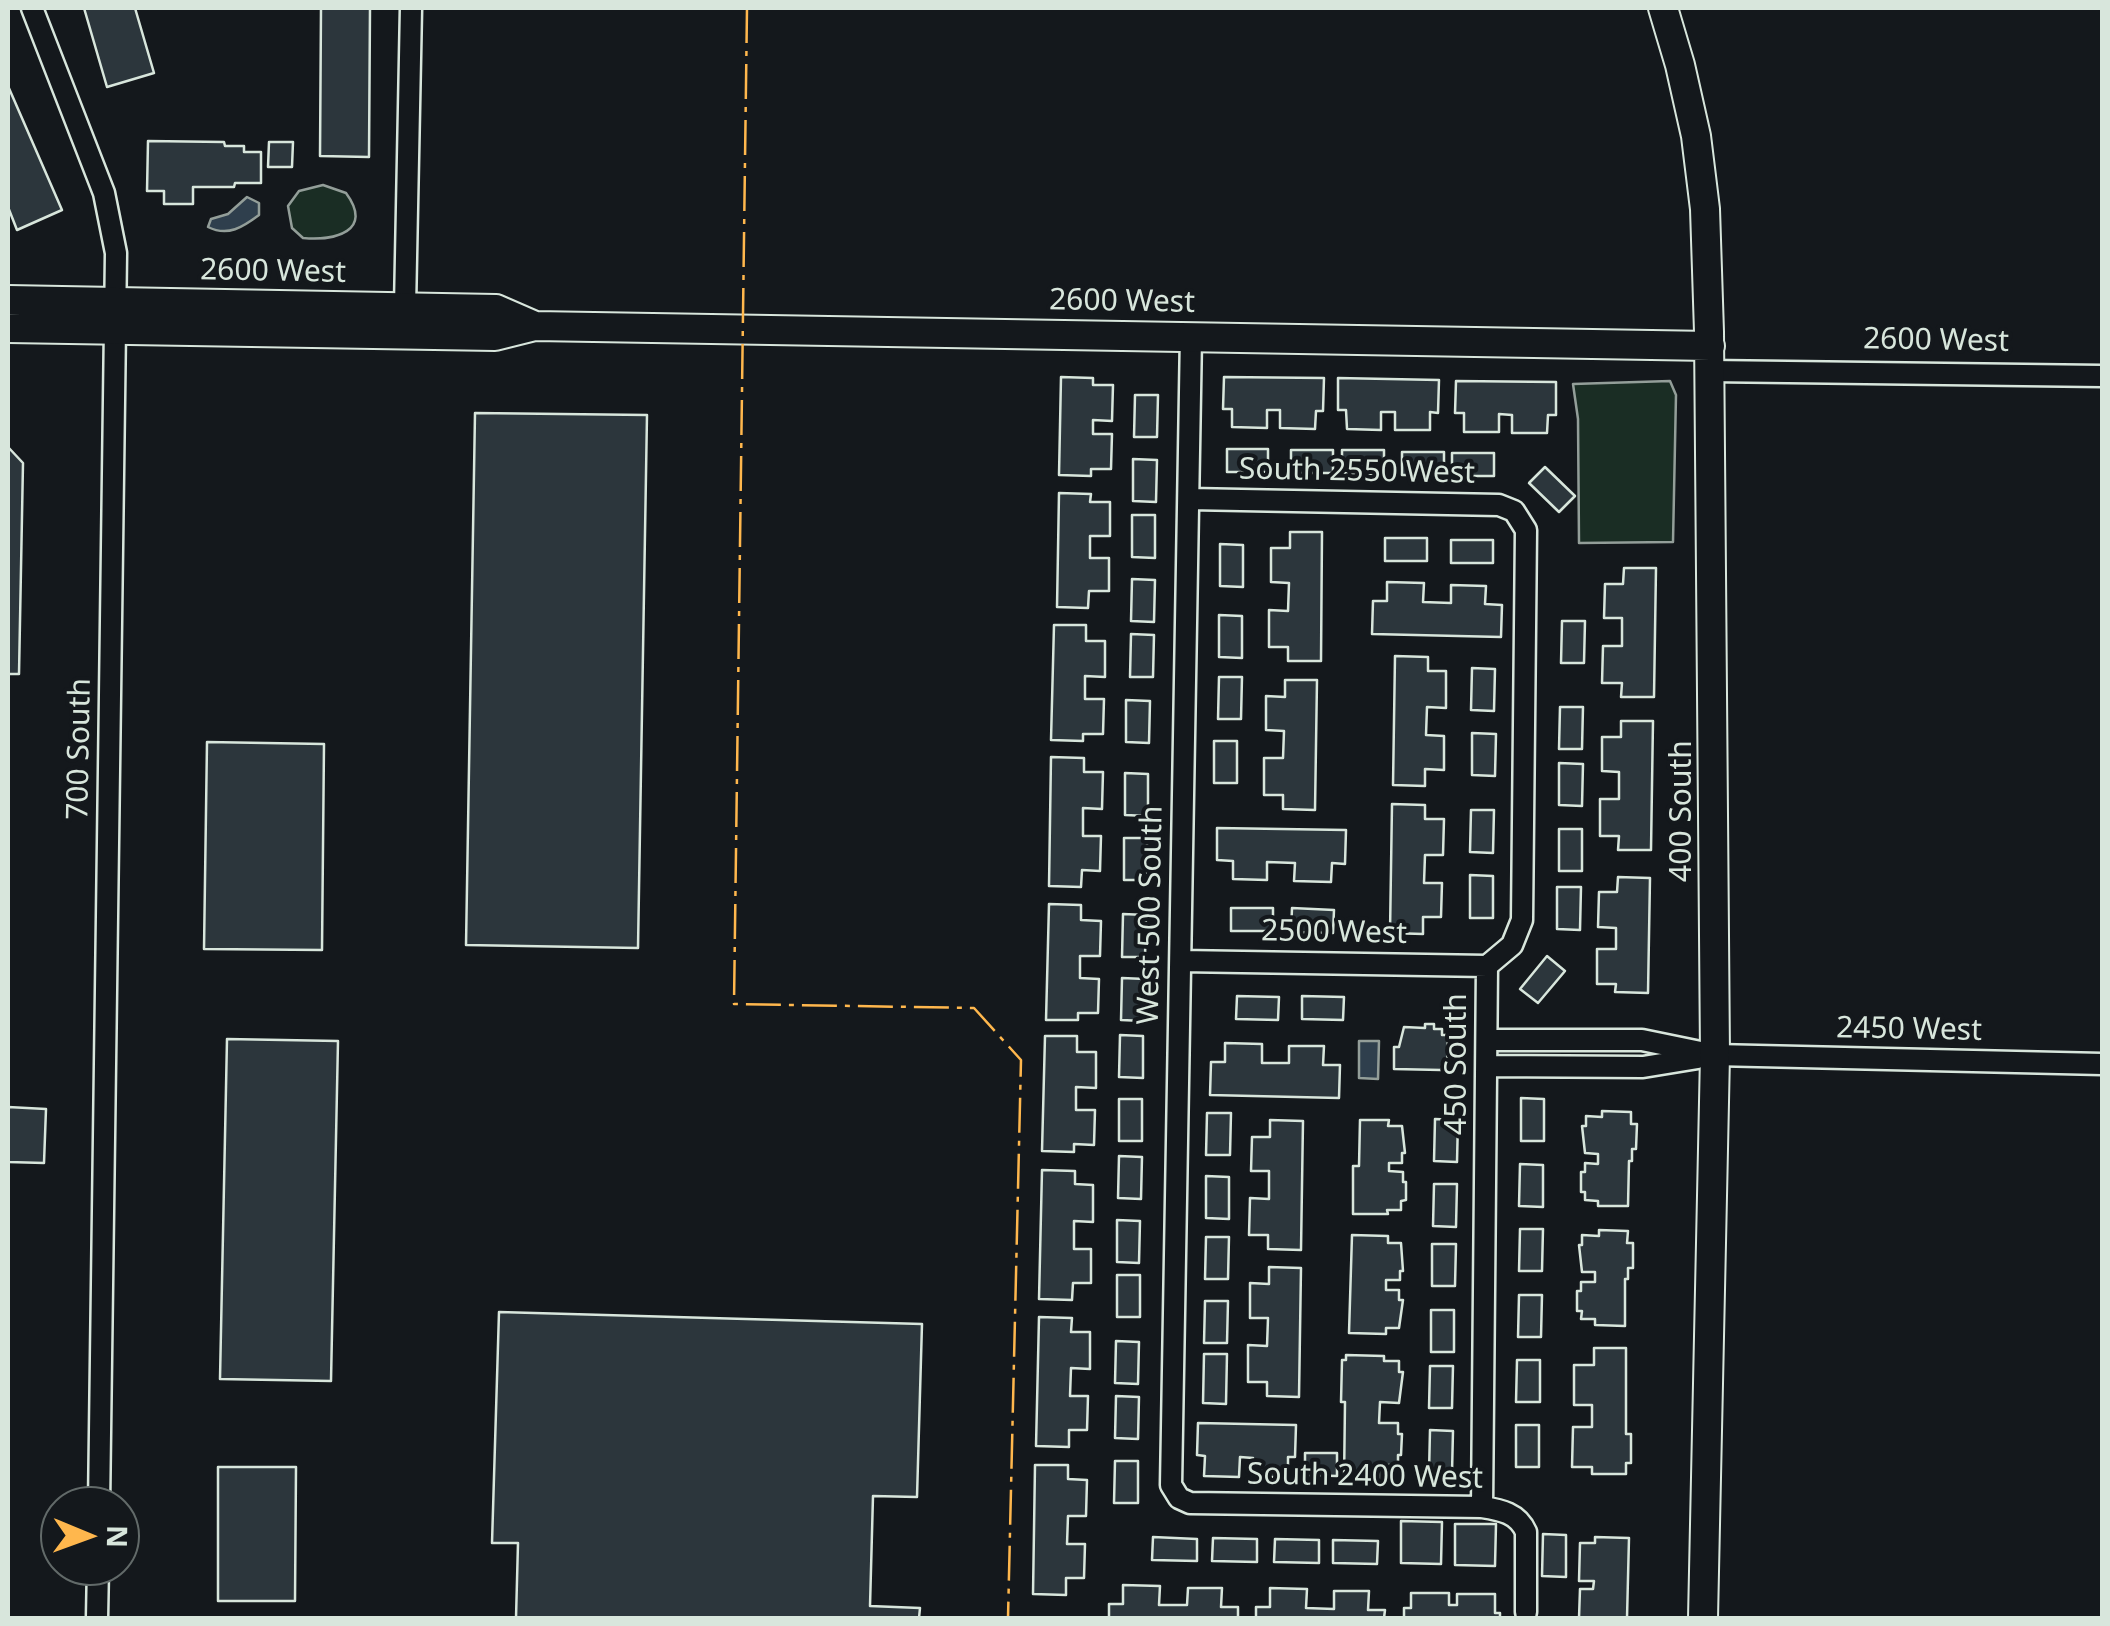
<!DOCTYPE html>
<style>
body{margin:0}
#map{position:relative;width:2110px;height:1626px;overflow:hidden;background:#14181c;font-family:"Noto Sans",sans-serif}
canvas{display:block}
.frame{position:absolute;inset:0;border:10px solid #d8e6dc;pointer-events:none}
.north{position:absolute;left:40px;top:1486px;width:100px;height:100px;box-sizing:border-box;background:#14181c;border:2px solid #626a69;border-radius:50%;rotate:91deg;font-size:28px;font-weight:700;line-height:40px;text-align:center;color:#d8e6dc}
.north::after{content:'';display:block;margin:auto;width:35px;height:45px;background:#ffb74d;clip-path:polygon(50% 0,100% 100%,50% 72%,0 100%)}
</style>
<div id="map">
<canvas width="2110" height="1626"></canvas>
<div class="frame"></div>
<div class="north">N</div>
</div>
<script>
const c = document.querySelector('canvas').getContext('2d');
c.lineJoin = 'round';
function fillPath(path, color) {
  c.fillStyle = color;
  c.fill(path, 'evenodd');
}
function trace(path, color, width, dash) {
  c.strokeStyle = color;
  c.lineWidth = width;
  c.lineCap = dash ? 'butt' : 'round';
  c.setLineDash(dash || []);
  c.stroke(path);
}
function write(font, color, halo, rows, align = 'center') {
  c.font = font + ' "Noto Sans",sans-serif';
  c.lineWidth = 8;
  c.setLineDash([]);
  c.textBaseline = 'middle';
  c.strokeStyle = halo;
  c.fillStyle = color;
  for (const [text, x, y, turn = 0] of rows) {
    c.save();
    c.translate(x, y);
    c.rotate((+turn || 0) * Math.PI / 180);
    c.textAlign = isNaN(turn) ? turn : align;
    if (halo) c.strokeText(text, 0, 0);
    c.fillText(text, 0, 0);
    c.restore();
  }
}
const green = new Path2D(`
 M323,185l23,8c28,38 -11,48 -43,45l-11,-10 -4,-22 11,-15z
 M1670,381l6,14 -3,147 -94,1 -1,-124 -5,-35z`);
fillPath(green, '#1a2d24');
trace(green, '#939e99', 2.5);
const water = new Path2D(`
 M247,197l12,6v12c-16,12 -31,22 -51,12l3,-8 17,-5z
 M1359,1041h20l-1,38 -19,-1z`);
fillPath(water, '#2f3f4d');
trace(water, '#939e99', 2.5);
const building = new Path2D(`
 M84,8h51l19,65 -47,14z
 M321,8h49l-1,149 -49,-1z
 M8,86l54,124 -45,20 -9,-23z
 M148,141l76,1 1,4h19v6h17v31h-26l-1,4h-41v17h-29v-13h-17z
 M269,142h24l-1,25h-24z
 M1061,377l32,1v7h20l-1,36 -19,-1v14h19l-1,35h-20v7l-32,-1z
 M1224,377l100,1 -1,33h-7l-1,18 -35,-1v-18h-13v18l-35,-1v-18h-9z
 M1338,378l101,2 -1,33 -8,-1v18h-35v-18h-14v18l-34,-1 -1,-19h-8z
 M1456,381l100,1v33h-8l-1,18h-35v-18l-13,-1v18h-35v-19h-9z
 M1135,395h23l-1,42h-23z
 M475,413l172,2 -9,533 -172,-3z
 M8,447l15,16 -4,211h-11z
 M1227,449h41v23h-41z
 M1291,450h42v23h-42z
 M1342,450h42v24l-42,-1z
 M1402,452h42v23h-42z
 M1452,453h42v23h-42z
 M1133,459l24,1 -1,42 -23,-1z
 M1545,467l30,29 -16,16 -30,-29z
 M1059,493l32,1 -1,8h20v34h-20v22h19v33h-20l-1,17 -31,-1z
 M1132,515h23v43l-23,-1z
 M1290,532h32l-1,129h-33v-14h-19v-37l19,1 1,-28 -18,-1v-34h19z
 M1385,538h42v23h-42z
 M1451,540h42v23h-42z
 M1220,544l23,1v42l-23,-1z
 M1624,568h32l-2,129h-33l1,-14h-20l1,-37h19v-28h-18l1,-34h18z
 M1132,579l23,1 -1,42 -23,-1z
 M1387,582l37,1 -1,19 28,1v-18l35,1 -1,18 17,1 -1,32 -129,-3 1,-33h14z
 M1219,615l23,1v42l-23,-1z
 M1562,621h23l-1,42h-23z
 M1054,625h32v16h19v36l-20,-1v23h19l-1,35h-20v7l-32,-1z
 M1131,634l23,1 -1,42h-23z
 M1395,656l33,1v14h18v37l-19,-1 -1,28 18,1v34l-19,-1v17l-32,-1z
 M1472,668l23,1 -1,42 -23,-1z
 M1219,677h23l-1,42h-23z
 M1285,680h32l-2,130 -32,-1v-14h-19v-37h19l1,-27 -18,-1v-34l19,1z
 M1126,700l24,1 -1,42 -23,-1z
 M1560,707h23l-1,42h-23z
 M1621,721h32l-2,129h-33l1,-14h-19v-37h19v-27l-17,-1v-34h19z
 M1472,733l24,1 -1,42 -23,-1z
 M1214,741h23v42h-23z
 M207,742l117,2 -2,206 -118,-1z
 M1051,757l33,1v14h19l-1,37 -19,-1v28h18l-1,35 -18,-1 -1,17 -32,-1z
 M1559,763l24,1 -1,42 -23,-1z
 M1125,773l23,1v42l-23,-1z
 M1392,804l33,1v14h19l-1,36h-18l-1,28h18l-1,34h-18v17l-33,-1z
 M1471,810h23l-1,43 -23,-1z
 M1217,828l129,2 -1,34 -13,-1 -1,19 -37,-1 1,-18 -28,-1v18l-34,-1v-18l-16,-1z
 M1559,829h23v42h-23z
 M1124,838h23v42h-23z
 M1470,875l23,1v42h-23z
 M1618,877l32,1 -2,115 -33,-1 1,-8h-19v-35h19v-21l-18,-1 1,-35h18z
 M1557,887h24l-1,43 -23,-1z
 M1049,904l32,1v15l20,1 -1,35h-20v22l19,1 -1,34h-20v7h-32z
 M1231,908h42v23h-42z
 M1292,908l42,2 -1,23 -42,-1z
 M1123,914l23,1 -1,42h-23z
 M1547,956l18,15 -27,32 -18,-14z
 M1122,978l23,1 -1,42 -23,-1z
 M1237,996l42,1 -1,23 -42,-1z
 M1302,996l42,1 -1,23 -41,-1z
 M1425,1024h9v5h8v6h6l-1,29h-5l-1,6 -47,-1v-22h5l5,-20 21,1z
 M1120,1035l23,1v42l-24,-1z
 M1045,1036h32v16h19v36l-20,-1v23h19l-1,35 -20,-1v8l-32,-1z
 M227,1039l111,2 -7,340 -111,-2z
 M1225,1043l37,1v19h27v-17h35l-1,19h17l-1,33 -129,-3 1,-33h14z
 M1521,1098l23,1v42h-23z
 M1119,1099h23v42h-23z
 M8,1107l38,2 -2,54 -36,-1z
 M1602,1111l29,1v12h6l-1,25h-4v12h-3l-1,45h-30v-5l-13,-1v-8h-4v-20h4v-9l13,1v-10l-13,-1 -3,-27h4v-10l16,1z
 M1207,1113h24l-1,42h-24z
 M1435,1119l23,1 -1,42 -23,-1z
 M1270,1120l33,1 -2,129 -33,-1v-14h-19l1,-37 19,1v-28h-18l1,-34h18z
 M1360,1120h29l-1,6h14l3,27h-3v10h-13v8l14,1v10h3v18l-5,1v9h-14l1,4h-35v-48h6z
 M1119,1156l23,1 -1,42 -23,-1z
 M1520,1164l23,1v42l-24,-1z
 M1042,1170l33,1v13l18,1v37l-19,-1v28h17v34h-18l-1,17 -33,-1z
 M1206,1176l23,1v42l-23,-1z
 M1434,1184h23l-1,43 -23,-1z
 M1117,1220l23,1 -1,42 -22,-1z
 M1520,1229h23l-1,42h-23z
 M1599,1230l29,1 -1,12h6v25h-5v11h-3v47l-30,-1v-6h-14l1,-8h-5v-20h4v-9h14v-10h-13l-3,-27h3v-10l17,1z
 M1352,1235l36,1v7h13l2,28h-3v9h-14v10h13v10h4l-4,28h-13v6l-37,-1z
 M1206,1237h23l-1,42h-23z
 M1432,1244h24l-1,42h-23z
 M1269,1267l32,1 -2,129 -32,-1v-14h-19v-37l19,1 1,-28h-18v-35l19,1z
 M1117,1275h23v42h-23z
 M1519,1295h23l-1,42h-23z
 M1205,1301h23l-1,42h-23z
 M1431,1310h23v42h-23z
 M499,1312l423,12 -5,173 -44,-1 -3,110 50,2 -1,10h-403l2,-75h-26z
 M1039,1317l33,1 -1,14h19v37l-19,-1 -1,28h18l-1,34h-18v17l-33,-1z
 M1116,1341l23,1 -1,42 -23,-1z
 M1594,1348h32v86h5v29h-5v11h-34v-7h-20l1,-40h19v-22h-18v-40h20z
 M1204,1354h23l-1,50 -23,-1z
 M1346,1355l38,1v5h15v11h4l-4,31 -19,-1 -1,21h19v11h4l-1,21h-3v10h-19v17h-35l1,-80h-4l1,-42h4z
 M1517,1360h23v42h-24z
 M1430,1366h23l-1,42h-23z
 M1116,1396l23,1 -1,42 -23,-1z
 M1198,1423l98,2 -1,32h-7v20h-35v-19l-13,-1 -1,20 -35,-1 1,-20 -8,-1z
 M1516,1425h23v42h-23z
 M1430,1430l23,1 -1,42h-23z
 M1305,1453h32v23l-32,-1z
 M1115,1461h23v42h-24z
 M1035,1465h33v14l19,1 -1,36h-18l-1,28h18l-1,34h-18v17l-33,-1z
 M218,1467h78l-1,134h-77z
 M1401,1521l41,1 -1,42 -40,-1z
 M1455,1524h41l-1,42 -40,-1z
 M1543,1534l23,1v42l-24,-1z
 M1153,1537l44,2v22l-45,-1z
 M1595,1537l34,1 -2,80h-48l1,-29h13l1,-8h-15l1,-38h15z
 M1213,1538l44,1v23l-45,-1z
 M1275,1539l44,1v23l-45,-1z
 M1333,1540l45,1 -1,23 -44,-1z
 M1123,1585l37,1 -1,19h28l1,-17h34l-1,19h17v11h-129v-14h14z
 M1270,1588l37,1 -1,19 28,1v-18h35l-1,19h17l-1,8h-128v-11h14z
 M1411,1593h38v12h8v-11h38v19h5v5h-96v-10h7z`);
fillPath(building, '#2c363c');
trace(building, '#d8e6dc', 2.5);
const street = new Path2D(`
 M32,8l72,185 12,60 -17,1253
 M405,307l6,-299
 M1191,335l-20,1150 8,13 11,5 292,4c19,3 36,6 44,25v80
 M1709,371l393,5
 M1190,499l309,6 15,6 12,19 -4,390 -10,25 -25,21 -5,541
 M1181,961l306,5
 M1488,1040h154l73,15 387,9
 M1488,1066l155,1 55,-9
 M97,1618l1,-52`);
const secondary = new Path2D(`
 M1663,8l17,57 16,71 9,73 4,123 6,723 -12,563
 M8,300l488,9 39,17
 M8,328l487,8 40,-10 1175,20`);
trace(street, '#d8e6dc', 25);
trace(secondary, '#d8e6dc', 32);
trace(street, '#14181c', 20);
trace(secondary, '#14181c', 28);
trace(new Path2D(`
 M747,8l-13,996 240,4 47,52 -13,558`), '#ffb74d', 2.5, [35, 8, 5, 8]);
write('30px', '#d8e6dc', '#14181c', [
 ["2600 West",273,272,1],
 ["2600 West",1122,302,1],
 ["2600 West",1936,341,1],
 ["South 2550 West",1357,472,1],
 ["700 South",80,749,-89],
 ["400 South",1682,811,-90],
 ["West 500 South",1151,915,-89],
 ["2500 West",1334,933,1],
 ["2450 West",1909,1030,1],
 ["450 South",1457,1064,-90],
 ["South 2400 West",1365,1477,1]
]);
</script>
